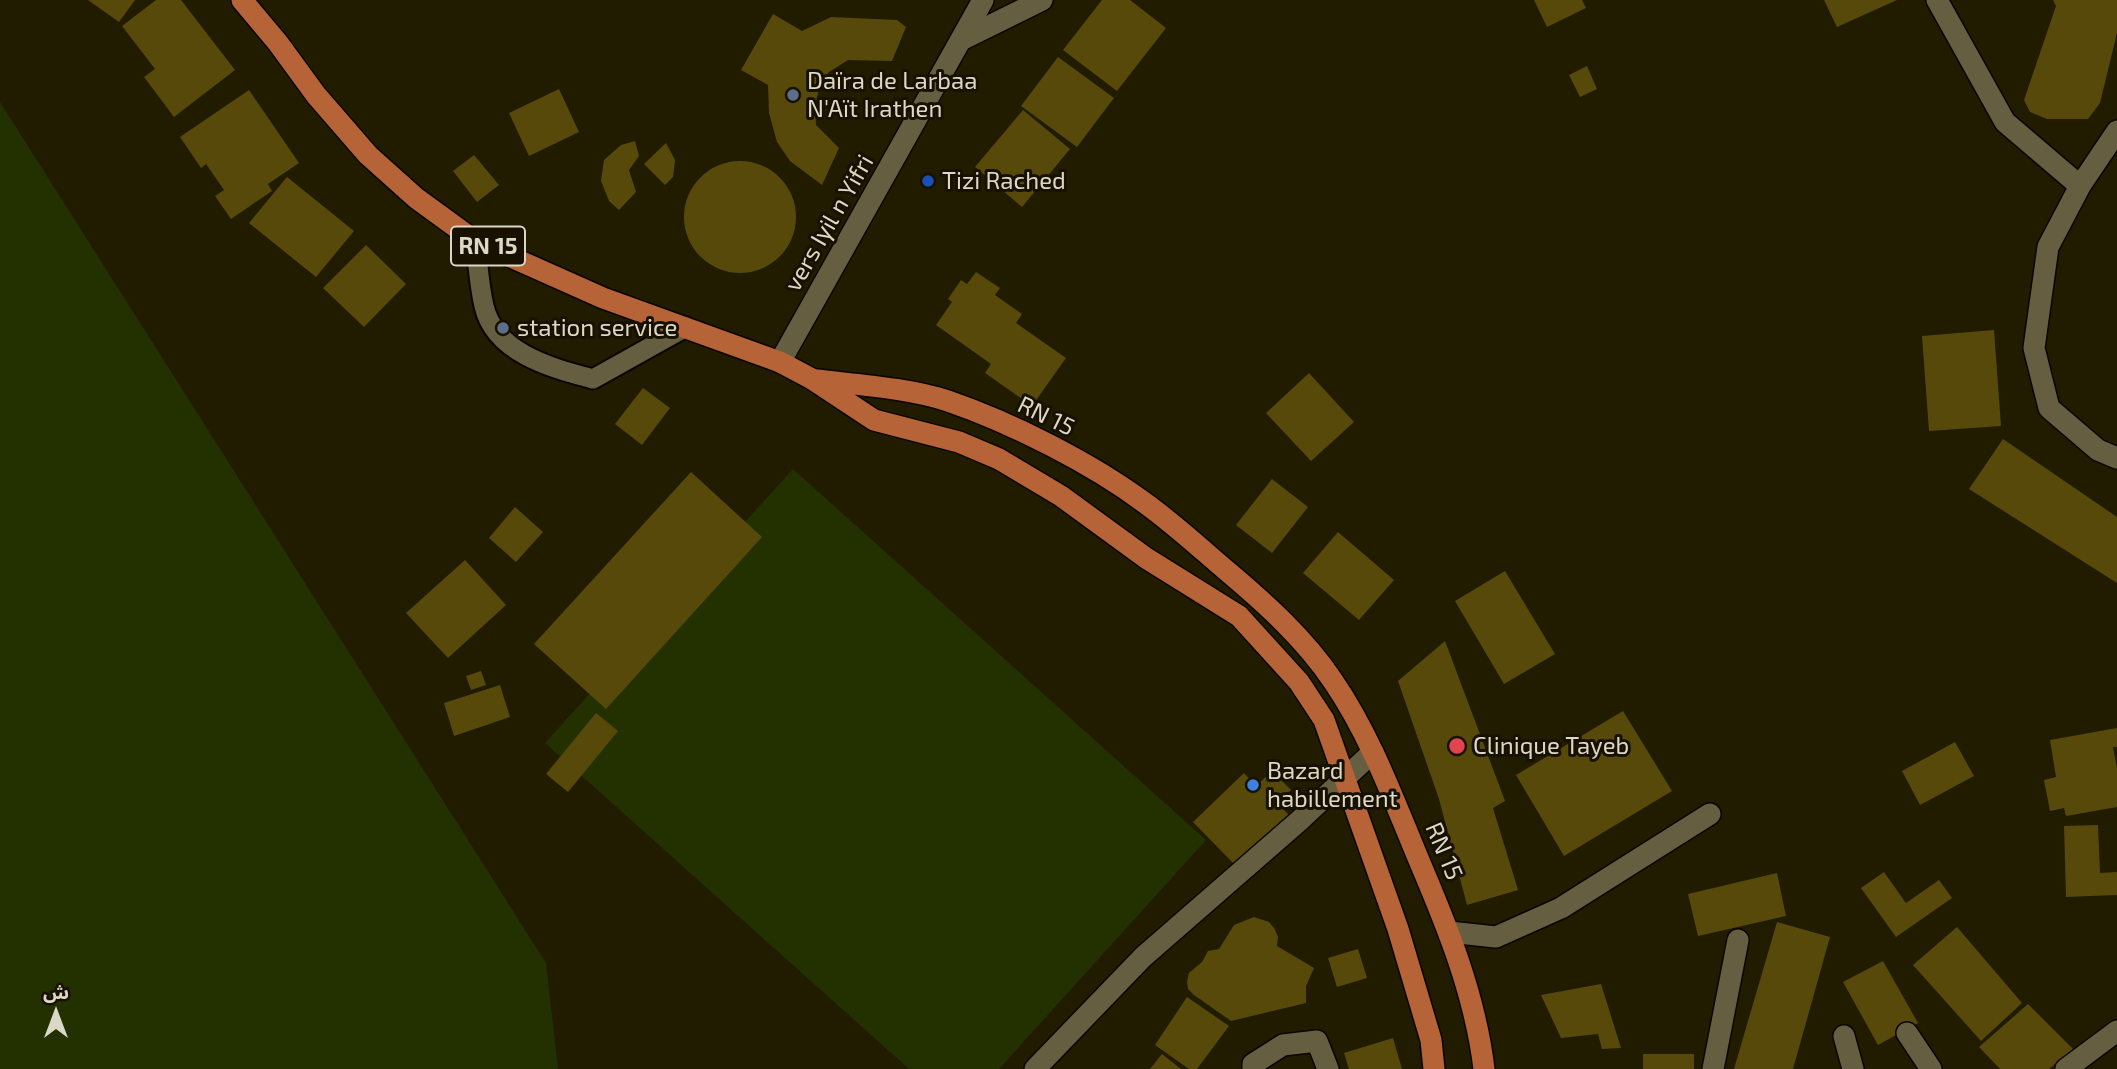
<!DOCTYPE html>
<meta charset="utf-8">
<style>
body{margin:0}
#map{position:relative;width:2117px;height:1069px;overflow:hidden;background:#211b00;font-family:"Exo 2","Noto Sans Arabic",sans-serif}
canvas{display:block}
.north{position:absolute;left:21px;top:978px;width:70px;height:70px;-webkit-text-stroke:5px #181100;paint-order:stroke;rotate:0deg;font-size:19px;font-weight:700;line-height:28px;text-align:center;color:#dcd8c8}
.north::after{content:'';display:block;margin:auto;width:24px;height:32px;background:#dcd8c8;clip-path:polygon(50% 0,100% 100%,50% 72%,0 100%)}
</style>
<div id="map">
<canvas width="2117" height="1069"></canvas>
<div class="north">ش</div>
</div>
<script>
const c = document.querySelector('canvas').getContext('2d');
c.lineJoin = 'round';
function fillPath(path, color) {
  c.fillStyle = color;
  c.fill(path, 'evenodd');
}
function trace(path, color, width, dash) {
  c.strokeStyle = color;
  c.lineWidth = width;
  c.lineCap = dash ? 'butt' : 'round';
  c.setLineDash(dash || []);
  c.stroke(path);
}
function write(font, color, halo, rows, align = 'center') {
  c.font = font + ' "Exo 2",sans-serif';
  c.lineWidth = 6;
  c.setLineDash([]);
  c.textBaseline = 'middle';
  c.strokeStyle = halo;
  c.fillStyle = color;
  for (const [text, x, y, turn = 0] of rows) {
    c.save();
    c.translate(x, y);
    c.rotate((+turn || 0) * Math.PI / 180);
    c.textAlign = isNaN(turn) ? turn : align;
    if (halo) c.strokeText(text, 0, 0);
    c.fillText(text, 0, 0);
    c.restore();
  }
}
fillPath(new Path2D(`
 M0,102l546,861 12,106h-558z
 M793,469l413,371 -207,229h-90l-364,-326z`), '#233100');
fillPath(new Path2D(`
 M88,0h47l-16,22z
 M156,0h25l54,70 -61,47 -30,-40 11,-8 -33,-43z
 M1102,0h28l36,28 -49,63 -54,-41z
 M1534,0h48l4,8 -39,19z
 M1824,0h73l-60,27z
 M2053,0h64v33l-17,70 -12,16h-41l-17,-7 -6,-12 32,-94z
 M773,14l29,17 29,-14 66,3 9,7 -14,34 -44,-1 -19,12 -9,14 -5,19 1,20 23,23 -17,37 -32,-24 -13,-19 -8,-29 -1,-28 -27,-15z
 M1058,57l56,41 -37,49 -56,-41z
 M1587,66l10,23 -17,8 -11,-22z
 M559,89l20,43 -50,24 -20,-43z
 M249,90l50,73 -31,21 4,7 -41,28 -16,-23 9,-6 -18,-26 -5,4 -21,-31z
 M1023,110l47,39 -48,58 -47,-40z
 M635,141l4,15 -10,14 7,22 -17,18 -10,-9 -8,-20 3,-21 17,-15z
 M666,143l9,17 -2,17 -8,8 -21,-21z
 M474,155l25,30 -22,17 -24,-31z
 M684 217a56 56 0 1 1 112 0a56 56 0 1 1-112 0Z
 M287,177l67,54 -38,46 -67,-54z
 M366,245l40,39 -42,43 -41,-39z
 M976,272l24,16 -5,7 27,19 -6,9 50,35 -34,48 -47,-33 6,-9 -55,-39 16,-23 -4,-3 13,-19 6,4z
 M1994,330l7,96 -72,5 -7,-95z
 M1309,373l45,49 -43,39 -45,-48z
 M643,388l27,20 -28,37 -27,-21z
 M2003,439l114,78v66l-148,-94z
 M691,472l71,65 -156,172 -72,-65z
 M1272,479l36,28 -36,46 -36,-28z
 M515,507l28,25 -27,30 -27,-24z
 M1338,532l56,48 -35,40 -56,-47z
 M465,560l41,45 -58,53 -42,-45z
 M1505,571l50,83 -51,30 -49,-83z
 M1445,641l60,160 -12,7 25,82 -51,15 -28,-106 -41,-118z
 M481,671l5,14 -15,5 -5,-14z
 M500,685l10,32 -56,19 -10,-33z
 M1623,711l49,80 -108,65 -48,-81z
 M596,713l22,18 -50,61 -22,-18z
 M2117,728v19h-4l4,21v39l-51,9 -2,-8 -14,3 -6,-31 12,-3 -6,-37z
 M1955,742l19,34 -54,29 -18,-34z
 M1272,771l19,19 -14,13 14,14 -53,51 -45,-46 51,-49 12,13z
 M2098,825l2,48 17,-1v23l-51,2 -2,-71z
 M1884,872l22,31 33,-23 13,18 -56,39 -35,-49z
 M1777,873l9,43 -88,20 -10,-42z
 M1254,917l15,5 5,6 4,9 -1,9 37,22 -8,18v17l-75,18 -37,-26 -6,-6 -1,-7 2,-9 13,-11 6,-11 11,-2 15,-24z
 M1777,922l53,15 -37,132h-59z
 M1957,927l65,76 -41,38 -68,-76z
 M1358,949l9,29 -30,9 -9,-29z
 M1883,961l35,62 -40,22 -35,-63z
 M1601,984l20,64 -19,1 -4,-15 -37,4 -20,-43z
 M1187,997l42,29 -32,43h-8l-34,-24z
 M2028,1004l45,45 -24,20h-49l-21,-22z
 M1393,1038l9,31h-53l-5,-16z
 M1162,1054l19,15h-31z
 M1643,1054h51v15h-51z`), '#57490a');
const service = new Path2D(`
 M475,241c3,21 4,44 9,65 11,48 69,62 109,73l93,-52`);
const minor = new Path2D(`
 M1937,0l68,122 75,64
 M963,39l79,-39
 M2117,131l-37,55 -32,61 -14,101 15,60 49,42 19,8
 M1449,932l47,5 65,-29 149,-94
 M1907,1033l24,36
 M1844,1036l9,33
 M1253,1069v-5l30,-19 34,-4 11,28
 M1713,1069l25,-129
 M2066,1069l51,-38`);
const secondary = new Path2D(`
 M780,362l203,-362
 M1035,1069l108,-112 156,-136 74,-69`);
const primary = new Path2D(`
 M242,0l36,43 38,52 52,60 48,43 59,43 128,57 177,64 32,17 62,41 85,22 40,17 62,37 85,62 93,58 60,66 25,38 74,209 33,111 3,29
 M817,380c42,5 91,8 131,21 64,22 143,62 197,102 29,21 55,45 82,68 38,32 78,68 106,110 37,54 60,117 85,177 29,68 57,136 66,211`);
trace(service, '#0b0500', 23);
trace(minor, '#0b0500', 24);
trace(secondary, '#0b0500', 24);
trace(primary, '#0b0500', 24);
trace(service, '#665e41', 19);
trace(minor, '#665e41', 21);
trace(secondary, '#665e41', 21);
trace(primary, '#b56337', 21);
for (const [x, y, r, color] of [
 [793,95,7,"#5c6f8a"],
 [928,181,7,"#1a4fb4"],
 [503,328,7,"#5c6f8a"],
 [1457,746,9,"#e0444e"],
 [1253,785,7,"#3f7fe0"]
]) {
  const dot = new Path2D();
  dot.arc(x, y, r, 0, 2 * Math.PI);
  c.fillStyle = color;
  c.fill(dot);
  trace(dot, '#181100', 2.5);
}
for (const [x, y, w] of [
 [488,246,74]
]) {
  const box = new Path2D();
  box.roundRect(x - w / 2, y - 19.5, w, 39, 5);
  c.fillStyle = '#181100';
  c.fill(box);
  trace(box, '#dcd8c8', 2);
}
write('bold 23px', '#dcd8c8', null, [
 ["RN 15",488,246]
]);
write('24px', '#dcd8c8', '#181100', [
 ["Daïra de Larbaa",807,81],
 ["N'Aït Irathen",807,109],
 ["Tizi Rached",942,181],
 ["station service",517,328],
 ["Clinique Tayeb",1473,746],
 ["Bazard",1267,771],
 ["habillement",1267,799]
], 'left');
write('24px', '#dcd8c8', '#181100', [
 ["vers Iγil n Yifri",829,223,-60],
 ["RN 15",1046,416,26],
 ["RN 15",1444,851,67]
]);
</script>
